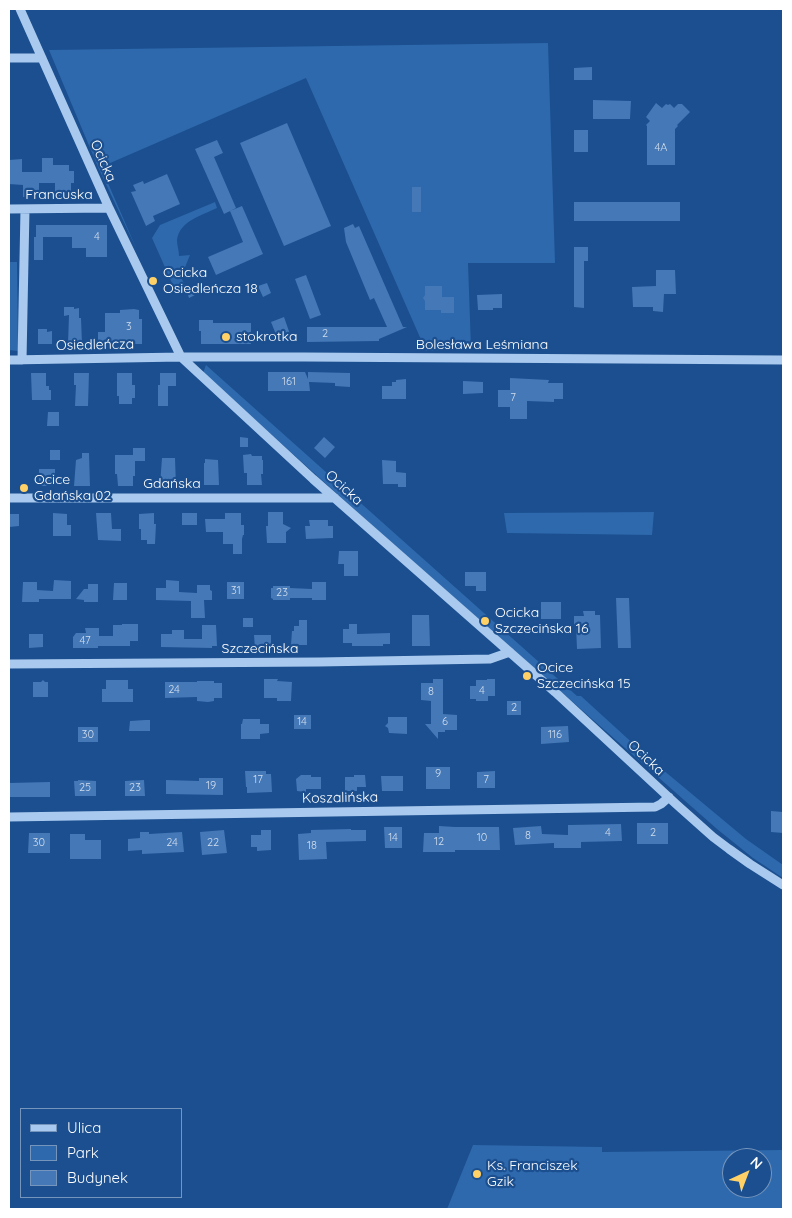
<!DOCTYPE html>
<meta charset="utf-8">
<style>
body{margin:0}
#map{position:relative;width:792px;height:1218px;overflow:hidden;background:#1b4f8f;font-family:Quicksand,sans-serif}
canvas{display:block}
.frame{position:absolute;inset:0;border:10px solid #fff;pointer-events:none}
.legend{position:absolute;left:20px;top:1108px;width:162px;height:90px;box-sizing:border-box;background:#1b4f8f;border:1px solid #7695bc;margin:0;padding:6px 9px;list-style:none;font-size:15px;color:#fff}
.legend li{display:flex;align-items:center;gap:10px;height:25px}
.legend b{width:25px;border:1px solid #7695bc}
.north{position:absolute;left:722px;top:1148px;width:50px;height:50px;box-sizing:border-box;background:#1b4f8f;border:1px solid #7695bc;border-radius:50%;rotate:43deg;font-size:14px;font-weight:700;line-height:20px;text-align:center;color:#fff}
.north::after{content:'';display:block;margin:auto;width:18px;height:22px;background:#ffd166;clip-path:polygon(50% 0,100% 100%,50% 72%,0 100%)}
</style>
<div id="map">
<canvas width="792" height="1218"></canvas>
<div class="frame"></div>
<ul class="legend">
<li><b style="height:6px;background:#a9c9ee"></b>Ulica</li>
<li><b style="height:14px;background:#2e69ad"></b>Park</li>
<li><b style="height:14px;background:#4478b7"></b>Budynek</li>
</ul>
<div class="north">N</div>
</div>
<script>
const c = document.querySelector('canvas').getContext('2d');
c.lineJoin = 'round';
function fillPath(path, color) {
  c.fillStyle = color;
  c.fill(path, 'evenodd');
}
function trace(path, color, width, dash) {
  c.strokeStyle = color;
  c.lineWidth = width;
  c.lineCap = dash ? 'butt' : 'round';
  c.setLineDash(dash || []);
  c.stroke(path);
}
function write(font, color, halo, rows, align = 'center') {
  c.font = font + ' Quicksand,sans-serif';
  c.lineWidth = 4.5;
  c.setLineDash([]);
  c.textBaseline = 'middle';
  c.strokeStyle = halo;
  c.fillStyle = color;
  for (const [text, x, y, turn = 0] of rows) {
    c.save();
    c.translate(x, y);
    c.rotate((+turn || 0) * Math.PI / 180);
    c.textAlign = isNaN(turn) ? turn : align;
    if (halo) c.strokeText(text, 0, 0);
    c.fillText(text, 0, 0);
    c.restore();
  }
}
fillPath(new Path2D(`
 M548,43l7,220h-87l3,85 -45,3 -120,-273 -205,89 36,83 -39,-83 -49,-117z
 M215,202l2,6c-14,7 -38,13 -40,32 0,5 2,11 2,16l11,-1 -9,22 5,11 -10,4 -24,-54 8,-13z
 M9,262h8l1,89 -9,-1z
 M206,365l371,331h4l69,63 96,80 37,26v13l-30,-20 -36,-29 -343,-302 -171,-154z
 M654,512l-2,23 -145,-2 -3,-20z
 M473,1145l129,2v5l181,-2v59h-336zM732,1158h30v30h-30z`), '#2e69ad');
fillPath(new Path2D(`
 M592,67v13h-18v-12z
 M593,100l38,1 -1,18h-37z
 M656,103l6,5 4,-4 2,1 2,-1 4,4 4,-4h4l8,8 -13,13 1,1 -3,3v36h-28v-39l-1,-1 4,-4 -4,-4z
 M287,123l44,103 -47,20 -44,-103z
 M574,130h14v22h-14z
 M217,140l6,13 -9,4 22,51 -12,6 -29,-65z
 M42,158h11v7h16v6h5v12h-3v14h-16v-14h-16v14h-16v-12l-14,-1v-24l13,-1v13h20z
 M167,174l13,30 -27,12 2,5 -9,5 -15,-34 5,-1 -3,-6 10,-4 1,3z
 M412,187h9v25h-9z
 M574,202h106v19h-106z
 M242,206l21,48 -47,21 -8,-18 35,-15 -13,-31z
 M353,224l2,4 4,-2 44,101h4l-28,12v2l-72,1v-15h80l-13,-29 -4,2 -24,-58 -2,-14z
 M36,225h71v32h-21v-9h-14v-11h-29v23h-9v-23h2z
 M574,247h14v14h-4v47l-10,-1z
 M656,270h19l1,24h-12l-1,18 -10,-1v-4h-20l-1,-20 24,-1z
 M306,275l15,40 -11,4 -15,-40z
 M267,283l4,10 -8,4 -5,-11z
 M425,286h17v11h12v16h-13v-3h-16v-9l-2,-3 2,-3z
 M194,287l3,7 -8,4 -3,-8z
 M502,294v14h-9v2h-15l-1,-15z
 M64,307h10v2l5,-1v10h2l1,26h-14l1,-29 -5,1z
 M134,309l5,1v9h3v25h-44v-12h7v-19h15v-3z
 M284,317l7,20 -12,5 -8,-20z
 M199,320h14v3h38v21h-50v-13h-2z
 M38,329h9v3l5,-1v13h-14z
 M268,372h37l3,7v-7l42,1v14l-15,-1v-3l-26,-1 1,9h-42z
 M31,373h15v13h3v4h2v10h-19z
 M74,373h15l-1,33h-13l1,-21h-2z
 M117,373h15v12h3v13h-3v6h-13v-8h-2z
 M160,373h16v13h-8v20h-10v-21h2z
 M510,378l39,2 -1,3h15v16h-9v3l-27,-1v18h-17v-12h-12v-17h12z
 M406,379v20h-24v-13h10v-4h4v-2z
 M463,381l20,1v11l-20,1z
 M48,412h11v14h-12z
 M240,437l8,1v9h-8z
 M324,437l11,10 -10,11 -11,-10z
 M133,448h12v13h-10v15h-2v10h-15l-1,-12h-2v-19h18z
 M50,450h10v10h-10z
 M82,453h7l1,33h-16l2,-26 6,-2z
 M251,454l1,2h10v4h1v14h-2l1,11h-15v-12h-3l-1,-18z
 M162,458h13l1,28 -16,-1z
 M205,459l13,1 1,25h-15v-22h1z
 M382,460l14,1v11l10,1v14h-8v-3h-15z
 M39,469h16v10h-3l1,7h-14z
 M268,512h15v12l8,4 -5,4v11h-19l-1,-17h2z
 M53,513l14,1v11h4v11h-18z
 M96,513h15l1,16h9v12l-23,-1z
 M154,513v11h2l-1,20h-8v-4h-6v-11h-2v-15z
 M182,513h15v12h-15z
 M225,513h16v12h3v10h-1l-1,4v15h-9v-10h-10v-12h-17l-1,-13h20z
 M9,514h10v12l-10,1z
 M309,520h19v6h5v12l-27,1 -1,-13h5z
 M339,551h19v25h-14v-12h-6z
 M465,572h21v19h-10v-5h-11z
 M54,580l17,1v18h-32v3h-17l1,-20h14v8l16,1z
 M166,580l13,1v11l18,1v-8h13v5l2,1v9h-8l1,18h-14v-17l-35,-1v-12h10z
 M227,582h17v17h-17z
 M312,582h14v18h-14v-2h-22v2h-17v-1l-2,-1v-10h2v-2h17v2l22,1z
 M114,583h13v17h-14z
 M88,584h10v18h-14v-2l-8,-1 8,-10h4z
 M616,598h13l2,50h-13z
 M541,602h20v17h-20z
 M583,611h12v4h5l1,33 -24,1 -1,-23 -2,-1v-9h10z
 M412,615h17l1,31h-18z
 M243,618h10v9h-10z
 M299,620h8v25h-16l1,-14h2v-5h5z
 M122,624h16v17h-8v5h-32v2h-25v-11l3,-4h10l-1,-5h14v8h14v-11h9z
 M349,624h8v10l33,-1v11h-7v2h-31v-3h-9v-14h6z
 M202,625h14l1,21h-5v2l-51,-1v-13h11v-4h12v9h18z
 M29,634h14v13l-14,1z
 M254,635h17v14h-16z
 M264,679h14l-1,2 15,1 -1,19h-14v-3h-13z
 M433,679h10v35l14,1v15h-12v2h-7v7l-13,-15h6v-23l-10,-1v-17h12z
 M487,679h8v17h-7v5h-12v-2h-6v-13h6v-6h11z
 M43,680l2,2h3v15h-15v-15h8z
 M106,680h22v9h5v13h-31v-13h4z
 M197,681h17v2h8v15h-8v3l-6,1 -11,-1v-4l-32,1v-16h32z
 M507,701h14v14h-14z
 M294,715h17v14h-17z
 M388,717h19v17l-18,-1 -1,-5 -3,-2 3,-3z
 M243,719h17v5h9v9l-9,1v5h-19v-15h1z
 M145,720h5v11h-21l1,-10z
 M568,726l1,16 -28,2v-17z
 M78,727h20v15h-20z
 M426,767h24v22h-24z
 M245,771h21v3h5l1,18 -25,1v-6h-1z
 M495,771v17h-18v-16z
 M301,775h10v2h10v12h-15v3l-9,-1 -1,-12z
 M354,775h11l1,12h-9v4h-12v-14h9z
 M381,776h22v15h-21z
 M199,778h24v17l-57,-1v-14l33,1z
 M78,780l18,1v15h-21l-1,-15h4z
 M144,780l1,16h-20v-15z
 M50,782v15h-41v-14z
 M771,811l12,1v21l-12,-1z
 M637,823h31v21h-31z
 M621,824l1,17 -41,1v6h-27v-5l-39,2 -2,-17 28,-2 1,8 26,1v-10z
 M439,826l16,1h44l1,23h-45v2h-32l1,-19h15z
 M384,827h18v21h-17z
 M351,829v1h15v11l-40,1 1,17 -28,1 -1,-26 13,-1v-3z
 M224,830l3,23 -25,2 -2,-23z
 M261,830h10v20l-14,1v-4h-6v-12h10z
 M140,832h9v2l33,-2 2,20 -42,2v-4l-14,1v-12l12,-1z
 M29,833h21v20h-22z
 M70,834h15v6h16v19h-31z`), '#4478b7');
trace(new Path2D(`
 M20,9l89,199 72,149 132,122 242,213 121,112 37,33 16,12 21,15 33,21
 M9,58h33
 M9,209l100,-1
 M9,360l172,-3h123l479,3
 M22,360l3,-151
 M9,498h326
 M9,664l310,-2 171,-3 20,-7
 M9,817l646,-10 6,-3 8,-7`), '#a9c9ee', 9);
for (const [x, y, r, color] of [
 [153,281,5,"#ffd166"],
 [226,337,5,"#ffd166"],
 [24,488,5,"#ffd166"],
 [485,621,5,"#ffd166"],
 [527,676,5,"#ffd166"],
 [477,1174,5,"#ffd166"]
]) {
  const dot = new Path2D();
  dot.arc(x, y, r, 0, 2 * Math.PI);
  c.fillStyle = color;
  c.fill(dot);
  trace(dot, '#1b4f8f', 2);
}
write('11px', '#d0dded', null, [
 ["4A",661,148],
 ["4",97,237],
 ["3",129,327],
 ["2",325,334],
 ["161",289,382],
 ["7",513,398],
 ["31",236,591],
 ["23",282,593],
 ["47",85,641],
 ["24",174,690],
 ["4",482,691],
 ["8",431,692],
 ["2",514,708],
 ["14",302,722],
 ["6",445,722],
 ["30",88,735],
 ["116",555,735],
 ["9",438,774],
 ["17",258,780],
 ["7",486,780],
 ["19",211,786],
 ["25",85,788],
 ["23",135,788],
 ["4",608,833],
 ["2",653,833],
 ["8",528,836],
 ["14",393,838],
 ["10",482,838],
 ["12",439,842],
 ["30",39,843],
 ["24",172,843],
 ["22",213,843],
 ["18",312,846]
]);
write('14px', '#fff', '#1b4f8f', [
 ["Ocicka",103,161,66],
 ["Francuska",59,195],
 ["Osiedleńcza",95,345,-1],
 ["Bolesława Leśmiana",482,345],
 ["Gdańska",172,484],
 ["Ocicka",344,488,42],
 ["Szczecińska",260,649],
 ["Ocicka",646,758,43],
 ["Koszalińska",340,798,-1]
]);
write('14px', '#fff', '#1b4f8f', [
 ["Ocicka",163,273],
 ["Osiedleńcza 18",163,289],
 ["stokrotka",236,337],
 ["Ocice",34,480],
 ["Gdańska 02",34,496],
 ["Ocicka",495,613],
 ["Szczecińska 16",495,629],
 ["Ocice",537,668],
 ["Szczecińska 15",537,684],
 ["Ks. Franciszek",487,1166],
 ["Gzik",487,1182]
], 'left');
</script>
